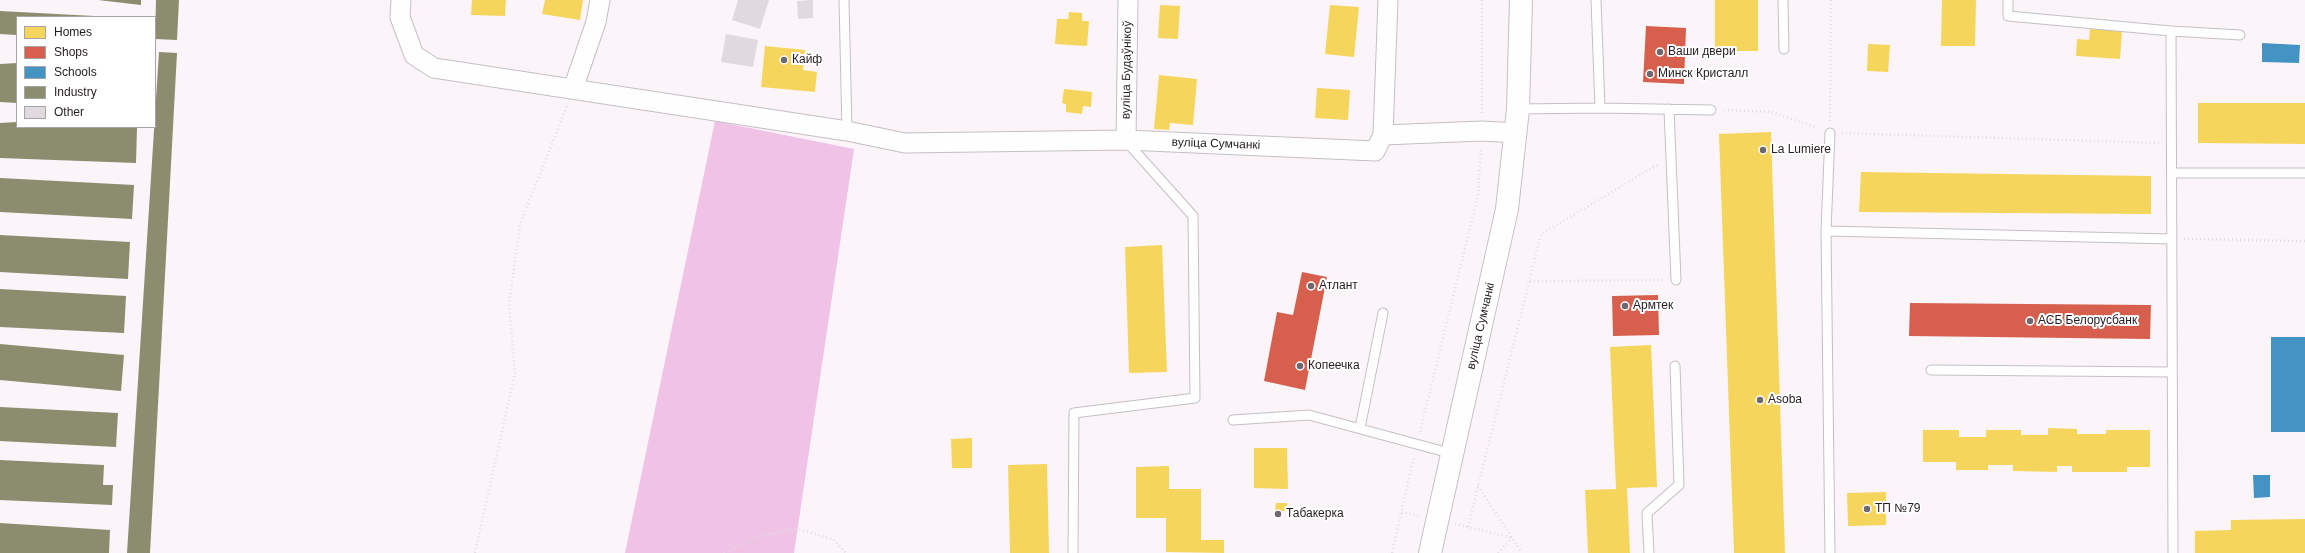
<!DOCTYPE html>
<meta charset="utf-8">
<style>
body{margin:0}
#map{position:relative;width:2305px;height:553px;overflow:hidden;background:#fbf5fa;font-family:Arial,sans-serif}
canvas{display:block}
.legend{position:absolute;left:16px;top:16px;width:140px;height:112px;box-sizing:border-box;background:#fff;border:1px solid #a7a4a7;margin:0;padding:5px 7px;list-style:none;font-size:12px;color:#241c22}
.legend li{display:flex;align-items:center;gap:8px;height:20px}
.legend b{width:20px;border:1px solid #a7a4a7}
</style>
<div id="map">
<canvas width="2305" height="553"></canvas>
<ul class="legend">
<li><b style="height:11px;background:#f6d55c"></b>Homes</li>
<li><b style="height:11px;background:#d6604d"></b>Shops</li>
<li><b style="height:11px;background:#4393c3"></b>Schools</li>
<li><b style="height:11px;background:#8c8c6e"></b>Industry</li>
<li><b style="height:11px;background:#e0d9de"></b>Other</li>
</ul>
</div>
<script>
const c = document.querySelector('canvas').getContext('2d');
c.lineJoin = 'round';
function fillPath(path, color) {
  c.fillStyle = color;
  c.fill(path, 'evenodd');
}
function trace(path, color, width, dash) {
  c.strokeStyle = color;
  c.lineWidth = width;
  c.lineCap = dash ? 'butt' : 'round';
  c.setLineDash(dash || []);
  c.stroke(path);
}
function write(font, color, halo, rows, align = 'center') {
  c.font = font + ' Arial,sans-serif';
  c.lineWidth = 4;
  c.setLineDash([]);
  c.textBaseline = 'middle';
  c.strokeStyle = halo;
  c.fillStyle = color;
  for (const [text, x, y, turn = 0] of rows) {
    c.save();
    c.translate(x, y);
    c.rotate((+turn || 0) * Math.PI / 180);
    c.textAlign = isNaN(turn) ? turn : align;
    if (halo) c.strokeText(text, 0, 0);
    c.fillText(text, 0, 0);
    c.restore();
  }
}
fillPath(new Path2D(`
 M715,121l139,28 -60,404h-169z`), '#efc2e6');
fillPath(new Path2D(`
 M472,0h34l-1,16 -34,-1z
 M545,0h38l-3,20 -38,-6z
 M1715,0h43v51h-43z
 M1942,0h34l-1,46h-34z
 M1160,5l20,1 -2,33 -20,-1z
 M1330,5l29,2 -5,50 -29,-3z
 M1069,12l13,1v8h7l-2,25 -32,-2 2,-25h11z
 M2090,29l32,2 -2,28 -44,-3 1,-17 12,1z
 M1868,44l22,1 -2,27 -21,-1z
 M765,46l40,4 -2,20 14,2 -2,20 -54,-5z
 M1159,75l38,4 -4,46 -23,-2 -1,7 -15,-1z
 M1317,88l33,2 -2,30 -33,-2z
 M1064,89l28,3 -1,15 -8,-1 -1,8 -16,-2v-8l-4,-1z
 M2198,103h107v41l-107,-1z
 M1771,132l14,421h-51l-15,-419z
 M1861,172l290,4v38l-292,-2z
 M1162,245l5,127 -38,1 -4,-126z
 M1651,345l6,142 -30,1 3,65h-42l-3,-63 31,-1 -6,-142z
 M2048,428l29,1v5h29v-4h44v37h-23v5h-55v-6h-15v6l-44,-1v-6h-25v5h-32v-8h-33v-32h36v7h27v-7h35v5h27z
 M972,438v30h-20l-1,-29z
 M1254,448h33l1,41 -34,-1z
 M1047,464l2,89h-39l-2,-88z
 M1169,466v23h32v51h23v13l-58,-1v-34h-30v-51z
 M1886,492v33l-38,1 -1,-33z
 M1276,503h11v8h-12z
 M2305,519v34h-110v-22l36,-1v-10z`), '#f6d55c');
fillPath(new Path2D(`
 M1646,26l40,2 -2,56 -41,-2z
 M1302,272l25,5 -22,113 -41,-9 13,-69 16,3z
 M1658,295l1,40 -46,1 -1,-40z
 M1910,303l241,2 -1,34 -241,-3z`), '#d6604d');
fillPath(new Path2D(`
 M2262,43l38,2 -1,18 -37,-1z
 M2271,337h34v95h-34z
 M2253,475h17v22l-16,1z`), '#4393c3');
fillPath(new Path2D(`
 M98,0h43v5z
 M156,0h23l-2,40 -22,-1z
 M0,11l94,5v1h-77v18l-17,-1z
 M159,52l18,1 -27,500h-23z
 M17,63v40l-17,-1v-38z
 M17,122v5h120l-1,36 -136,-5v-35z
 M0,178l134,7 -2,34 -132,-7z
 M0,235l130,7 -2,37 -128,-7z
 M0,289l126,7 -2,37 -124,-6z
 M0,344l124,11 -3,36 -121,-11z
 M0,407l118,6 -2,34 -116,-6z
 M0,460l104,5 -1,20h10l-1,20 -112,-5z
 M0,523l110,7 -1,23h-109z`), '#8c8c6e');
fillPath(new Path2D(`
 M738,0h31l-9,29 -28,-9z
 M813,0v18l-15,1 -1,-18z
 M726,34l32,6 -5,27 -32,-5z`), '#e0d9de');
const lane = new Path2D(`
 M844,0l3,131
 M1596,0l4,108
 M1783,0l1,49
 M2008,0v16l163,15 2,522
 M2171,31l69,4
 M1518,109l82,-1 111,2
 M1669,109l7,171
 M2172,173h133
 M1826,231l346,8
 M1931,370l241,2
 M1233,420l76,-5 144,39
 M1360,428l23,-115
 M1073,553l1,-140 121,-15 -2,-182 -67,-75
 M1649,553l-2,-40 32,-28 -4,-119
 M1830,553l-4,-322 4,-98`);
const street = new Path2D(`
 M401,0l-1,17 14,38 20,13 413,63 58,12 221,-3 249,11 8,-16 5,-135
 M573,89l23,-67 4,-22
 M1383,135l99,-4 34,2
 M1126,140l2,-140`);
const primary = new Path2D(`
 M1430,553l77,-344 11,-100 3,-109`);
trace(lane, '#c5bfc4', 11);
trace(street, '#c5bfc4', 21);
trace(primary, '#c5bfc4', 24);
trace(new Path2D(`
 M1724,110l47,2 47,16
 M1482,113v-113
 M1830,121l1,-121
 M1842,133l317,10
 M2184,239l121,2
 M1530,281l134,-1
 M1420,432l58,-237 3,-47
 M1478,486l44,67
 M1402,512l17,4
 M1455,524l58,14
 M1468,527l73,-293 118,-70
 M475,553l40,-180 -6,-69 11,-80 47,-118
 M724,553l37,-18 37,-6 35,10 13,14
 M1392,553l22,-96
 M1498,553l14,-15`), '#e1dee0', 2.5, [1, 3]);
trace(lane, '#fefefe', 9);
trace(street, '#fefefe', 19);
trace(primary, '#fefefe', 22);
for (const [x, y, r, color] of [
 [1660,52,4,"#6f686e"],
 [784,60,4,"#6f686e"],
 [1650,74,4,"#6f686e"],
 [1763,150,4,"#6f686e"],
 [1311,286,4,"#6f686e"],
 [1625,306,4,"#6f686e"],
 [2030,321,4,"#6f686e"],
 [1300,366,4,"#6f686e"],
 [1760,400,4,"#6f686e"],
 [1867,509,4,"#6f686e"],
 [1278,514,4,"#6f686e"]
]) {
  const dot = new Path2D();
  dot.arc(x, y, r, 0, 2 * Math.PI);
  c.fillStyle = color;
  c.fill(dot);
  trace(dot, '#fff', 1.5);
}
write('12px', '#241c22', '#fff', [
 ["Ваши двери",1668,52],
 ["Кайф",792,60],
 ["Минск Кристалл",1658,74],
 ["La Lumiere",1771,150],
 ["Атлант",1319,286],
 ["Армтек",1633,306],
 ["АСБ Белорусбанк",2038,321],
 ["Копеечка",1308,366],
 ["Asoba",1768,400],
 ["ТП №79",1875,509],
 ["Табакерка",1286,514]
], 'left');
write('12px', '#241c22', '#fff', [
 ["вуліца Будаўнікоў",1127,70,-89],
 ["вуліца Сумчанкі",1216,144,2],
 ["вуліца Сумчанкі",1481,326,-77]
]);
</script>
